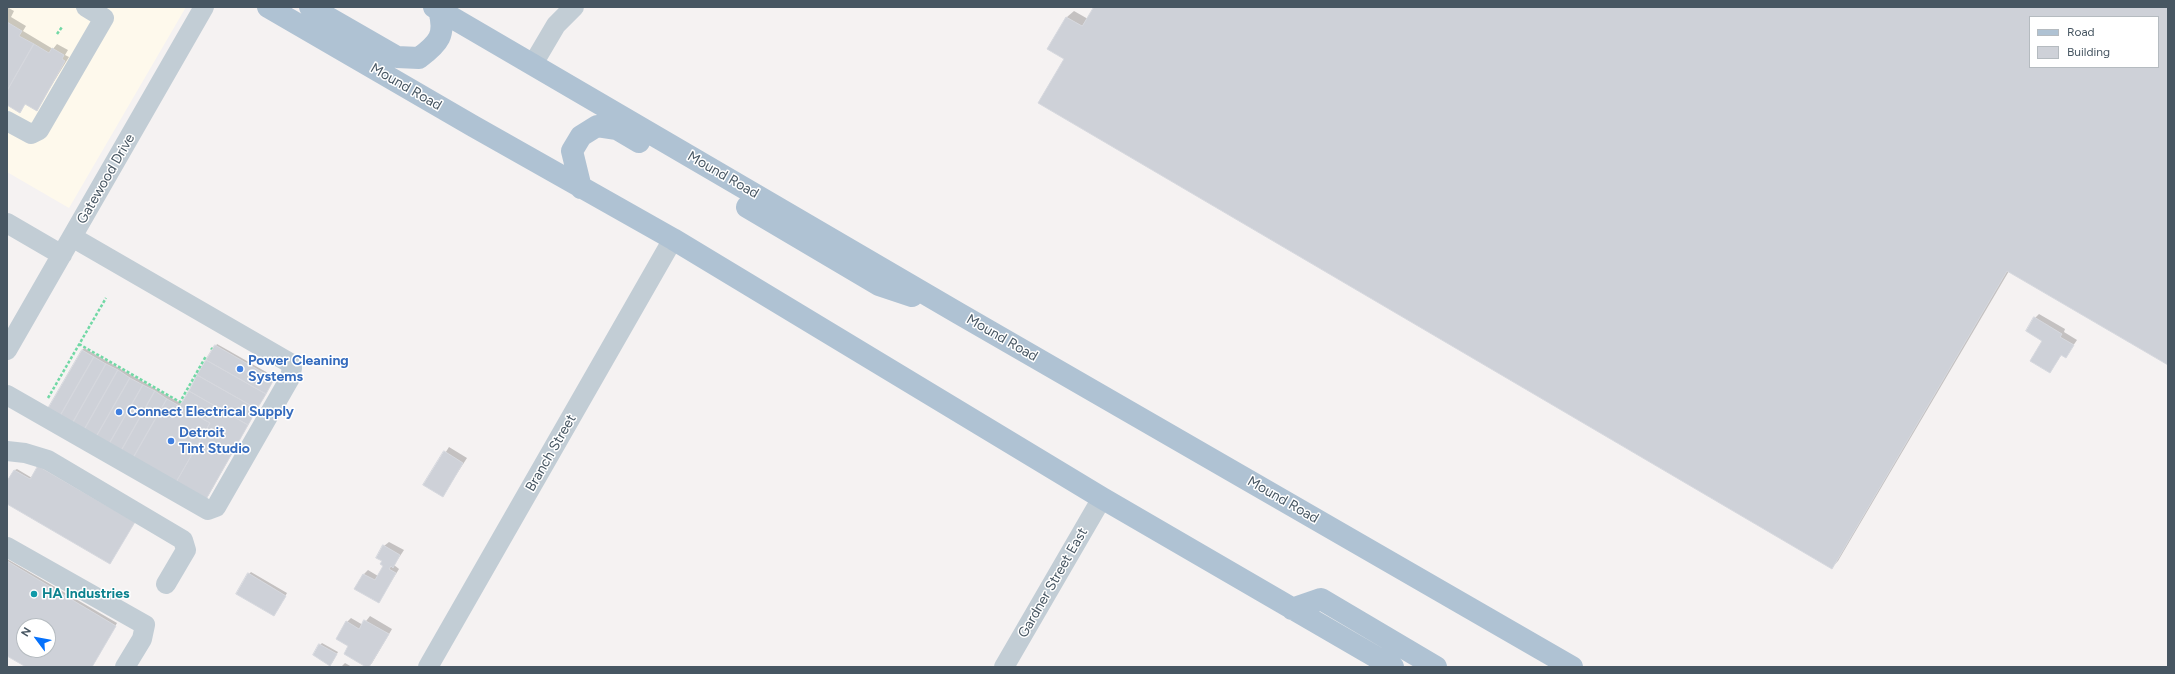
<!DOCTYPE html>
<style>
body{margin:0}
#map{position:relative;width:2175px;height:674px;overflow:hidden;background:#f5f2f2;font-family:Figtree,sans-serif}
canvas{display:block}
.frame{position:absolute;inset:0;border:8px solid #475662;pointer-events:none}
.legend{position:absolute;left:2029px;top:16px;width:130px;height:52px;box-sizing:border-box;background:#fff;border:1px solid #b5bbc0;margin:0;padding:5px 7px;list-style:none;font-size:12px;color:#475662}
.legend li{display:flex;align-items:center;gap:8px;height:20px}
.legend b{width:20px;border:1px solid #b5bbc0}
.north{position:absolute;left:16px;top:618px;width:40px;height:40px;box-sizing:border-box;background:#fff;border:1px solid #b5bbc0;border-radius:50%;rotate:302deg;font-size:11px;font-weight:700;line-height:16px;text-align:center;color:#475662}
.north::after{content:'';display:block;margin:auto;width:14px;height:18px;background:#0571fc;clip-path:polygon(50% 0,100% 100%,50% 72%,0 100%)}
</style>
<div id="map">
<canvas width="2175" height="674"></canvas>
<div class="frame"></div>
<ul class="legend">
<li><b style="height:5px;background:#afc2d3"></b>Road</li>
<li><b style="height:11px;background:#ced1d8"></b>Building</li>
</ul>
<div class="north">N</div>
</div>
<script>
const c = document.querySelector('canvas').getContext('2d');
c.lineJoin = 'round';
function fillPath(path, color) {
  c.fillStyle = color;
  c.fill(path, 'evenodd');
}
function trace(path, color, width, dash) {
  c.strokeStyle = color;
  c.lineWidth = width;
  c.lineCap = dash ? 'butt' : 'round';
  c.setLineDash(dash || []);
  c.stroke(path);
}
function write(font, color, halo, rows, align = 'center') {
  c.font = font + ' Figtree,sans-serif';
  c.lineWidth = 3;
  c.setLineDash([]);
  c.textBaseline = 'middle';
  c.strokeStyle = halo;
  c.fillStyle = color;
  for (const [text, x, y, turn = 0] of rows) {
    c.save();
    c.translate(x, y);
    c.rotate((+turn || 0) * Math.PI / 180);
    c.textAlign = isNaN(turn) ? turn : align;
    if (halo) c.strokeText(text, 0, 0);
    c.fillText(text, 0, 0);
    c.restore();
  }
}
fillPath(new Path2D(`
 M7,7h179l-117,201 -62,-36z`), '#fef9ec');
fillPath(new Path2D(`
 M7,7l7,4 -3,6 15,9 -3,5 30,18 4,-5 11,6 -3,5 4,2 -32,52 -11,-6 -7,8 -12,-7z
 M1095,7h1073v357l-159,-93 -171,290 -7,7 -782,-520 18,-31 7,-6 14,8zM2030,17h128v50h-128z
 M2039,314l26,15 -1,3 13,8 -11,16 -4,-2 -12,18 -6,-32 -9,-22z
 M217,344l58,33 -68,121 -125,-148 2,-2 98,56z
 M449,447l18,11 -24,37 -18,-10z
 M41,465l95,55 -26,43 -103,-60v-20l8,-13 2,-1 15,9z
 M389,542l15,8 -10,15 5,4 -20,32 -15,-27 4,-4 10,6 6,-10v-20z
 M7,559l110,64 -25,44h-64l-21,-12zM24,626h24v24h-24z
 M251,572l36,21 -13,22 -25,-41z
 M370,616l22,13 -20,34 -4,4 -18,-21 -3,-24 4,-4 12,7z
 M322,643l16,9 -6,11 -12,-18z
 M345,663l7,4h-11z`), '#0003');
const building = new Path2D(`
 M1094,7h1074v358l-161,-94 -175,298 -794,-466 26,-44 -17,-10 19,-32 16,9zM2030,17h128v50h-128z
 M7,22l15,9 -3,5 15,8 -27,47z
 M34,44l15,9 3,-5 12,7 -2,4 3,2 -28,50 -12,-7 -5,9 -13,-8v-14z
 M2034,317l28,17 -2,3 14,8 -8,13 -5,-3 -11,18 -20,-12 12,-20 -16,-10z
 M215,345l59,34 -8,15 -60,-34z
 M82,350l12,7 -35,61 -13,-6z
 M94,357l12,7 -35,62 -12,-8z
 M206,360l60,34 -9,15 -60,-34z
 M106,364l12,6 -35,62 -12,-6z
 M118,370l12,8 -35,61 -12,-7z
 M197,375l60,34 -9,16 -59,-34z
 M130,378l13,7 -35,61 -13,-7z
 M143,385l12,6 -35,62 -12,-7z
 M155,391l12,8 -35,61 -12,-7z
 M189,391l59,34 -43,76 -30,-17 35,-61 -30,-17z
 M167,399l43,24 -35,61 -43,-24z
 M444,451l19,12 -20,34 -20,-12z
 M38,466l97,56 -25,42 -103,-60v-23l7,-11 16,9z
 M383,545l17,10 -7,13 -2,-2 -2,3 7,4 -17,30 -25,-14 9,-15 12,6 8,-14 -3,-2 2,-3 -6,-3z
 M7,561l109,65 -24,41h-66l-19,-11zM24,626h24v24h-24z
 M248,573l38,23 -12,20 -38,-22z
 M364,620l25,14 -20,33h-3l-22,-13 4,-8 -12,-7 10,-18 13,8z
 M319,644l18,10 -7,12 -17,-11z`);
fillPath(building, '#ced1d8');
trace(building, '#d6d8de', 1);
trace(new Path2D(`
 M57,34l5,-7
 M79,344l101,58 26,-46
 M211,348l1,1
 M48,398l58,-100`), '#71d8a5', 2.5, [3, 2]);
trace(new Path2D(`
 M533,64l23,-39 18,-18
 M7,121l24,13 8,-4 65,-112 -18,-11
 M7,223l55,32
 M7,350l197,-343
 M7,395l201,115 8,-3 74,-129 2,-10 -2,-5 -218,-126
 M7,451l18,2 23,7 135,80 3,10 -20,34
 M7,547l138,78 -3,14 -17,28
 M428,667l245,-428
 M1004,667l98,-169`), '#c2cdd5', 20);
trace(new Path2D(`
 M268,7l205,119 200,113 429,259 291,169
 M310,7l87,50 22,1c20,-15 27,-23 20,-48
 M434,7l524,306 614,354
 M581,188l-9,-37 9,-15 16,-10 20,3 22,13
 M747,207l132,78 33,11
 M1292,609l29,-10 115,68`), '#afc2d3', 22);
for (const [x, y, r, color] of [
 [240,369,4,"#3f7fe0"],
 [119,412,4,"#3f7fe0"],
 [171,441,4,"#3f7fe0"],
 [34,594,4,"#0f9aa8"]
]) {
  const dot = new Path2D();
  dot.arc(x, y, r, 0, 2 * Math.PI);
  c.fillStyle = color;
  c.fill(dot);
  trace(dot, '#fff', 1.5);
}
write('14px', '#475662', '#fff', [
 ["Mound Road",406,87,30],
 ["Mound Road",723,175,30],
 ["Gatewood Drive",106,179,-60],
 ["Mound Road",1002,338,30],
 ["Branch Street",551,453,-60],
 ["Mound Road",1283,500,30],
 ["Gardner Street East",1053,583,-60]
]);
write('bold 14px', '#366cbe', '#fff', [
 ["Power Cleaning",248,361],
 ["Systems",248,377],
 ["Connect Electrical Supply",127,412],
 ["Detroit",179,433],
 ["Tint Studio",179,449]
], 'left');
write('bold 14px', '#0d838f', '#fff', [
 ["HA Industries",42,594]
], 'left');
</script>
